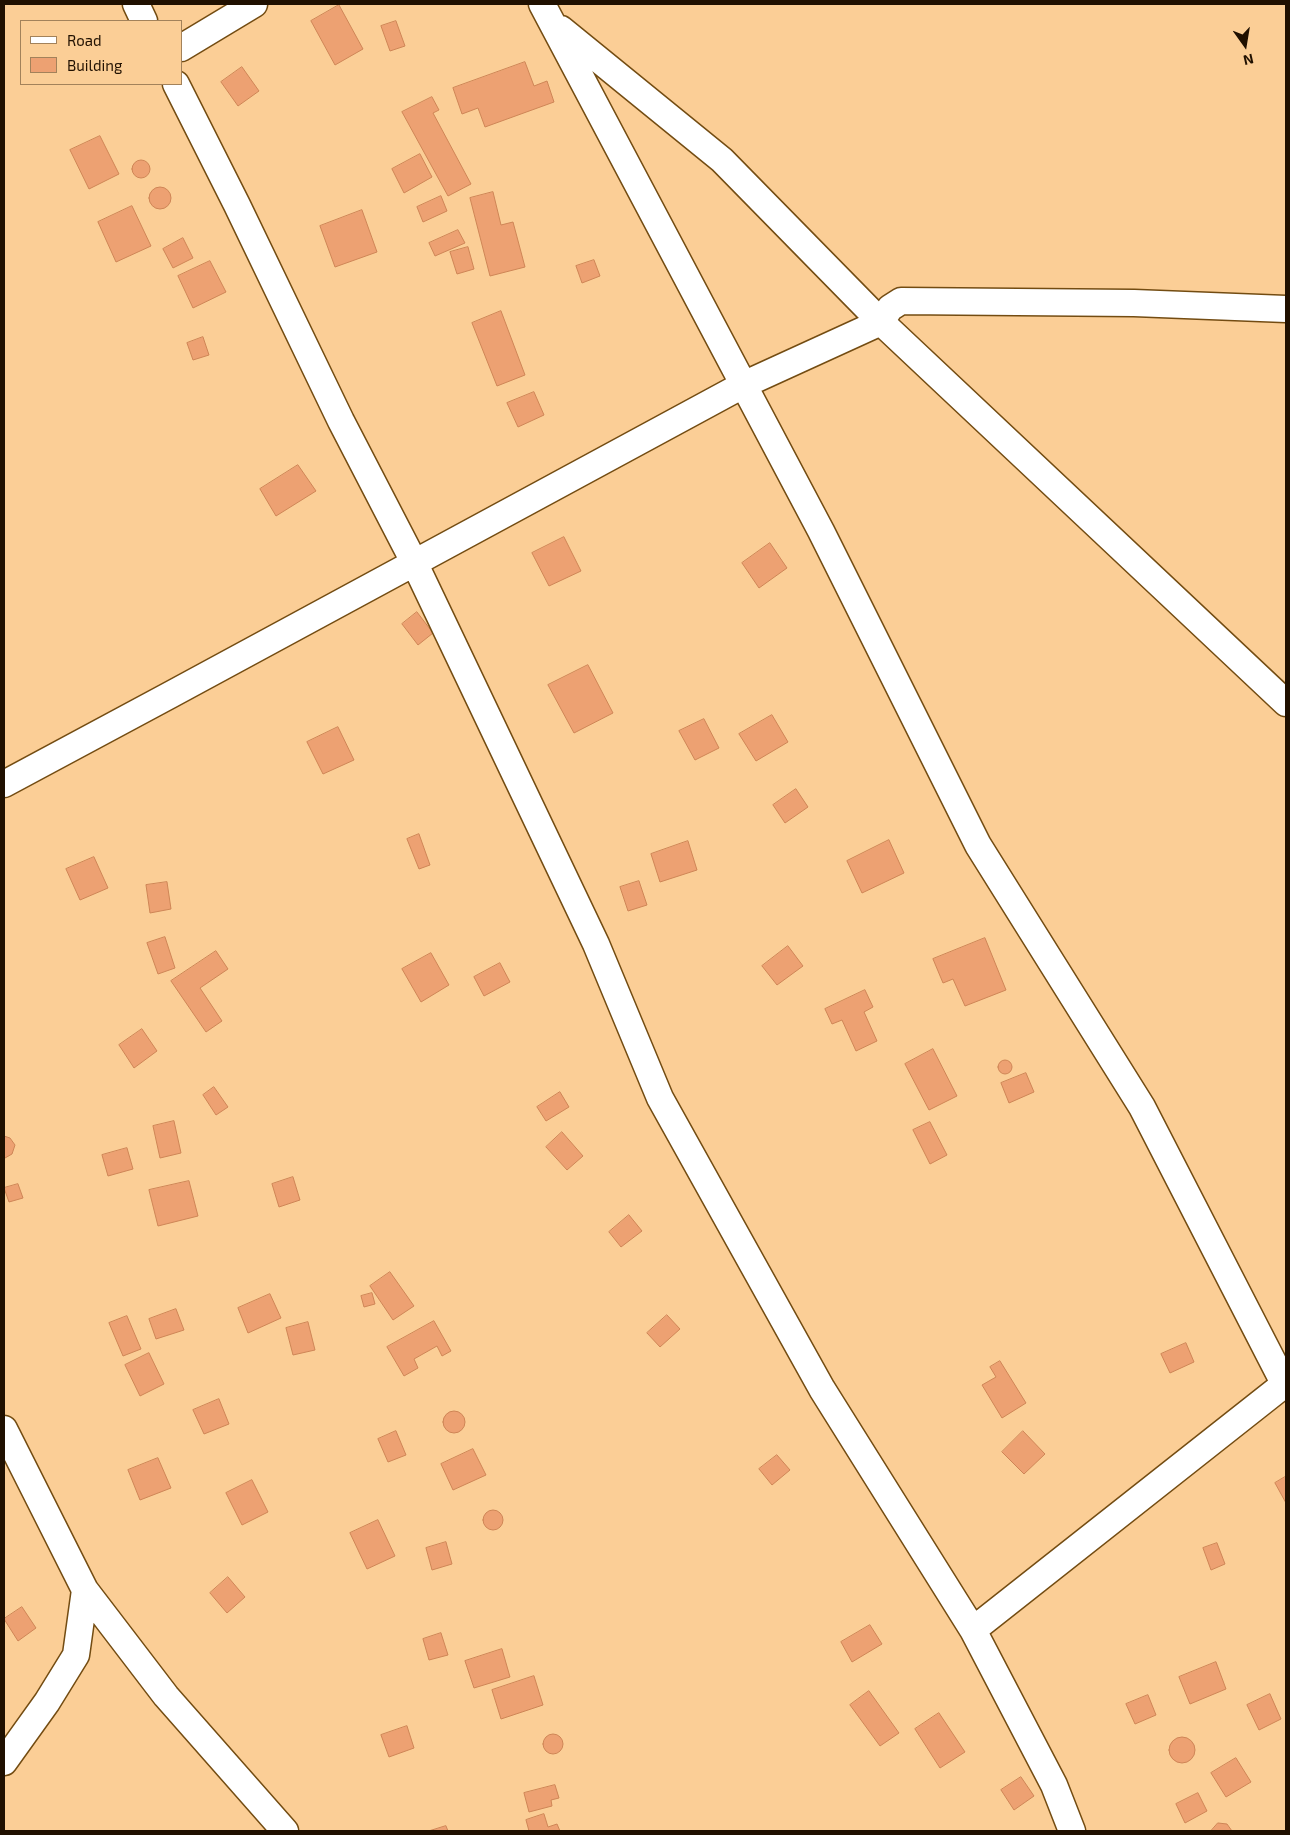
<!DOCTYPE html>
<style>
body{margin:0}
#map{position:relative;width:1290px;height:1835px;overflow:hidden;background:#fbce96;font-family:"Exo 2",sans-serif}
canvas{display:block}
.frame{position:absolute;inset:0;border:5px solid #201000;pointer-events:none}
.legend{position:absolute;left:20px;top:20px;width:162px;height:65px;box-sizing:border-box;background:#fbce96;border:1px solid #a3825a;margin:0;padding:6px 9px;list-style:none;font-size:15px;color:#201000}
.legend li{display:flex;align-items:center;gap:10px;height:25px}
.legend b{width:25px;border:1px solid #a3825a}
.north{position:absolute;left:1220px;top:20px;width:50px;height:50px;-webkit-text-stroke:4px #fbce96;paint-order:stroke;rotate:167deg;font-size:14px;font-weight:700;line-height:20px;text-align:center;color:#201000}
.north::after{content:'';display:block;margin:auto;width:18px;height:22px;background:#201000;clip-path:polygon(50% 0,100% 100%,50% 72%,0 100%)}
</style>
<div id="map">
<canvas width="1290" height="1835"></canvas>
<div class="frame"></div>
<ul class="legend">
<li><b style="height:6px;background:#fff"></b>Road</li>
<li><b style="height:14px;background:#eda172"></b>Building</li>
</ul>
<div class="north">N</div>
</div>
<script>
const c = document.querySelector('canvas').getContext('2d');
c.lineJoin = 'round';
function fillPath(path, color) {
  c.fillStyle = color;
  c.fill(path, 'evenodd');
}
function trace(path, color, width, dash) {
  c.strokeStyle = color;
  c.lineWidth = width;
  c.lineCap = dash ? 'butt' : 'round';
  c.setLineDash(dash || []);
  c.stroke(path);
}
const building = new Path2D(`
 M339,5l24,44 -28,16 -24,-44z
 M396,21l9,25 -15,5 -9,-25z
 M525,62l9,24 13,-5 7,21 -69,25 -7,-19 -16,6 -9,-26z
 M242,67l17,24 -21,15 -17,-24z
 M432,97l7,13 -6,3 38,71 -23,12 -46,-84z
 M100,136l19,38 -30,15 -19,-39z
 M420,154l12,23 -28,16 -12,-24z
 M132 169a9 9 0 1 1 18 0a9 9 0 1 1-18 0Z
 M149 198a11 11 0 1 1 22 0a11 11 0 1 1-22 0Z
 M493,192l8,33 12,-3 12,45 -35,9 -20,-78z
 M441,196l6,15 -24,11 -6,-15z
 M132,206l19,40 -35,16 -18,-40z
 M362,210l15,42 -42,15 -15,-41z
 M458,230l7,13 -30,13 -6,-13z
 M183,238l10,20 -20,10 -10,-19z
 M468,247l6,22 -17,5 -7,-22z
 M594,260l6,16 -18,7 -6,-17z
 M210,261l16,31 -33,16 -15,-32z
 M501,311l24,64 -28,11 -25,-63z
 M203,337l6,18 -16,5 -6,-17z
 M534,392l10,23 -26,12 -11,-24z
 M298,465l18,26 -40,25 -16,-27z
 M564,537l17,34 -32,15 -17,-33z
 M770,543l17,25 -28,20 -17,-25z
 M417,612l16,21 -15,12 -16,-21z
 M588,665l25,48 -39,20 -26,-48z
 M772,715l16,27 -32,19 -17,-27z
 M704,719l15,29 -24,12 -16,-29z
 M338,727l16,33 -31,14 -16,-32z
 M796,789l12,18 -23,16 -12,-18z
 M419,834l11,31 -11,4 -12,-30z
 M889,840l15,33 -42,20 -15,-32z
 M688,841l9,29 -37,12 -9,-28z
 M94,857l14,31 -28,12 -14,-31z
 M639,881l8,24 -19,6 -8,-24z
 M167,882l4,27 -21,4 -4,-28z
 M165,937l10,31 -17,6 -11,-31z
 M985,938l21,52 -41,16 -12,-27 -10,4 -10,-24z
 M788,946l15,20 -26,19 -15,-19z
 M216,951l12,18 -28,19 22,33 -16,11 -35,-51z
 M431,953l18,32 -28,17 -19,-33z
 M500,963l10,19 -26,14 -10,-19z
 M865,990l8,17 -9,5 13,29 -21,10 -14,-31 -10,4 -7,-15z
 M142,1029l15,22 -23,17 -15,-23z
 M933,1049l24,47 -28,14 -24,-46z
 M998 1067a7 7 0 1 1 14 0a7 7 0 1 1-14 0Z
 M1026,1073l8,19 -25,11 -8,-20z
 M214,1087l14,20 -12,8 -13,-20z
 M560,1092l9,15 -23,14 -9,-14z
 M174,1121l7,32 -21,5 -7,-32z
 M930,1122l17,33 -17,9 -17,-34z
 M562,1132l21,24 -16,14 -21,-23z
 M4,1136l6,2 5,7 -3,9 -7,4h-1z
 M127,1148l6,21 -25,7 -6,-21z
 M293,1177l7,23 -21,7 -7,-23z
 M189,1181l9,35 -40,10 -9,-36z
 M18,1184l5,14 -14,4 -5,-14z
 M629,1215l13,16 -21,16 -12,-15z
 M390,1272l24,34 -21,14 -23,-34z
 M372,1293l3,11 -11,3 -3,-11z
 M270,1294l11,24 -33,15 -10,-25z
 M176,1309l8,21 -28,9 -7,-20z
 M667,1315l13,14 -20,18 -13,-14z
 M127,1316l14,33 -18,7 -14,-33z
 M434,1321l17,30 -9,5 -5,-10 -23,13 4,9 -14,8 -17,-29z
 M308,1322l7,28 -22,5 -7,-27z
 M1186,1343l8,19 -24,11 -9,-19z
 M149,1353l15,31 -24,12 -15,-31z
 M1000,1361l26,42 -24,15 -20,-33 14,-8 -6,-10z
 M219,1399l10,25 -25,10 -11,-24z
 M443 1422a11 11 0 1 1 22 0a11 11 0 1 1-22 0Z
 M396,1431l10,24 -18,7 -10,-23z
 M1023,1431l22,23 -21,20 -22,-22z
 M473,1449l13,26 -33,15 -12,-26z
 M777,1455l13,15 -18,15 -13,-16z
 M158,1458l13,30 -31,12 -12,-30z
 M1285,1477l1,1v25l-11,-20z
 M252,1480l16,32 -26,13 -16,-32z
 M483 1520a10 10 0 1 1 20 0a10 10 0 1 1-20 0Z
 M378,1520l17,36 -28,13 -17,-36z
 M446,1542l6,22 -20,6 -6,-22z
 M1217,1543l8,21 -14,6 -8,-22z
 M228,1577l17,20 -18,16 -17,-20z
 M22,1607l14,21 -18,13 -14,-22z
 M870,1625l12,19 -30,18 -11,-20z
 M441,1633l7,22 -19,5 -6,-21z
 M502,1649l8,28 -36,11 -9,-27z
 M1216,1662l10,27 -36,15 -11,-27z
 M534,1676l9,29 -42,14 -9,-29z
 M869,1691l30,42 -19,13 -30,-41z
 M1270,1694l11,25 -22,11 -12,-25z
 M1148,1695l8,20 -21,9 -9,-20z
 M939,1713l26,39 -25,16 -25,-39z
 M407,1726l7,22 -25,9 -8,-22z
 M543 1744a10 10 0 1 1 20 0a10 10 0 1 1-20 0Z
 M1169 1750a13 13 0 1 1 26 0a13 13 0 1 1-26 0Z
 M1236,1758l15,24 -25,15 -15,-24z
 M1021,1777l13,19 -20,14 -13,-20z
 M555,1785l4,13 -8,2 1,6 -23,6 -5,-19z
 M1198,1793l9,18 -22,12 -9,-19z
 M544,1814l4,13 9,-3 3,7h-31l-3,-11z
 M1218,1823l9,1 5,7h-21z
 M446,1826l2,5h-19z`);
fillPath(building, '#eda172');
trace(building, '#ce8556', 1);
const street = new Path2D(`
 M136,4l8,17
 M542,4l279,527 157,314 164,262 144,280
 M561,29l161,131 159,162 405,381
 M181,48l73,-44
 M176,84l61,121 104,216 73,141 182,382 64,154 162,291 151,241 81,155 18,46
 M4,784l166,-89 573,-310 138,-63 9,-14 11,-7 233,2 152,6
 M4,1429l81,161 81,106 119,135
 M973,1630l313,-247
 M4,1762l43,-60 29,-47 9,-65`);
trace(street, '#734c12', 29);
trace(street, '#fff', 26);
</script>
